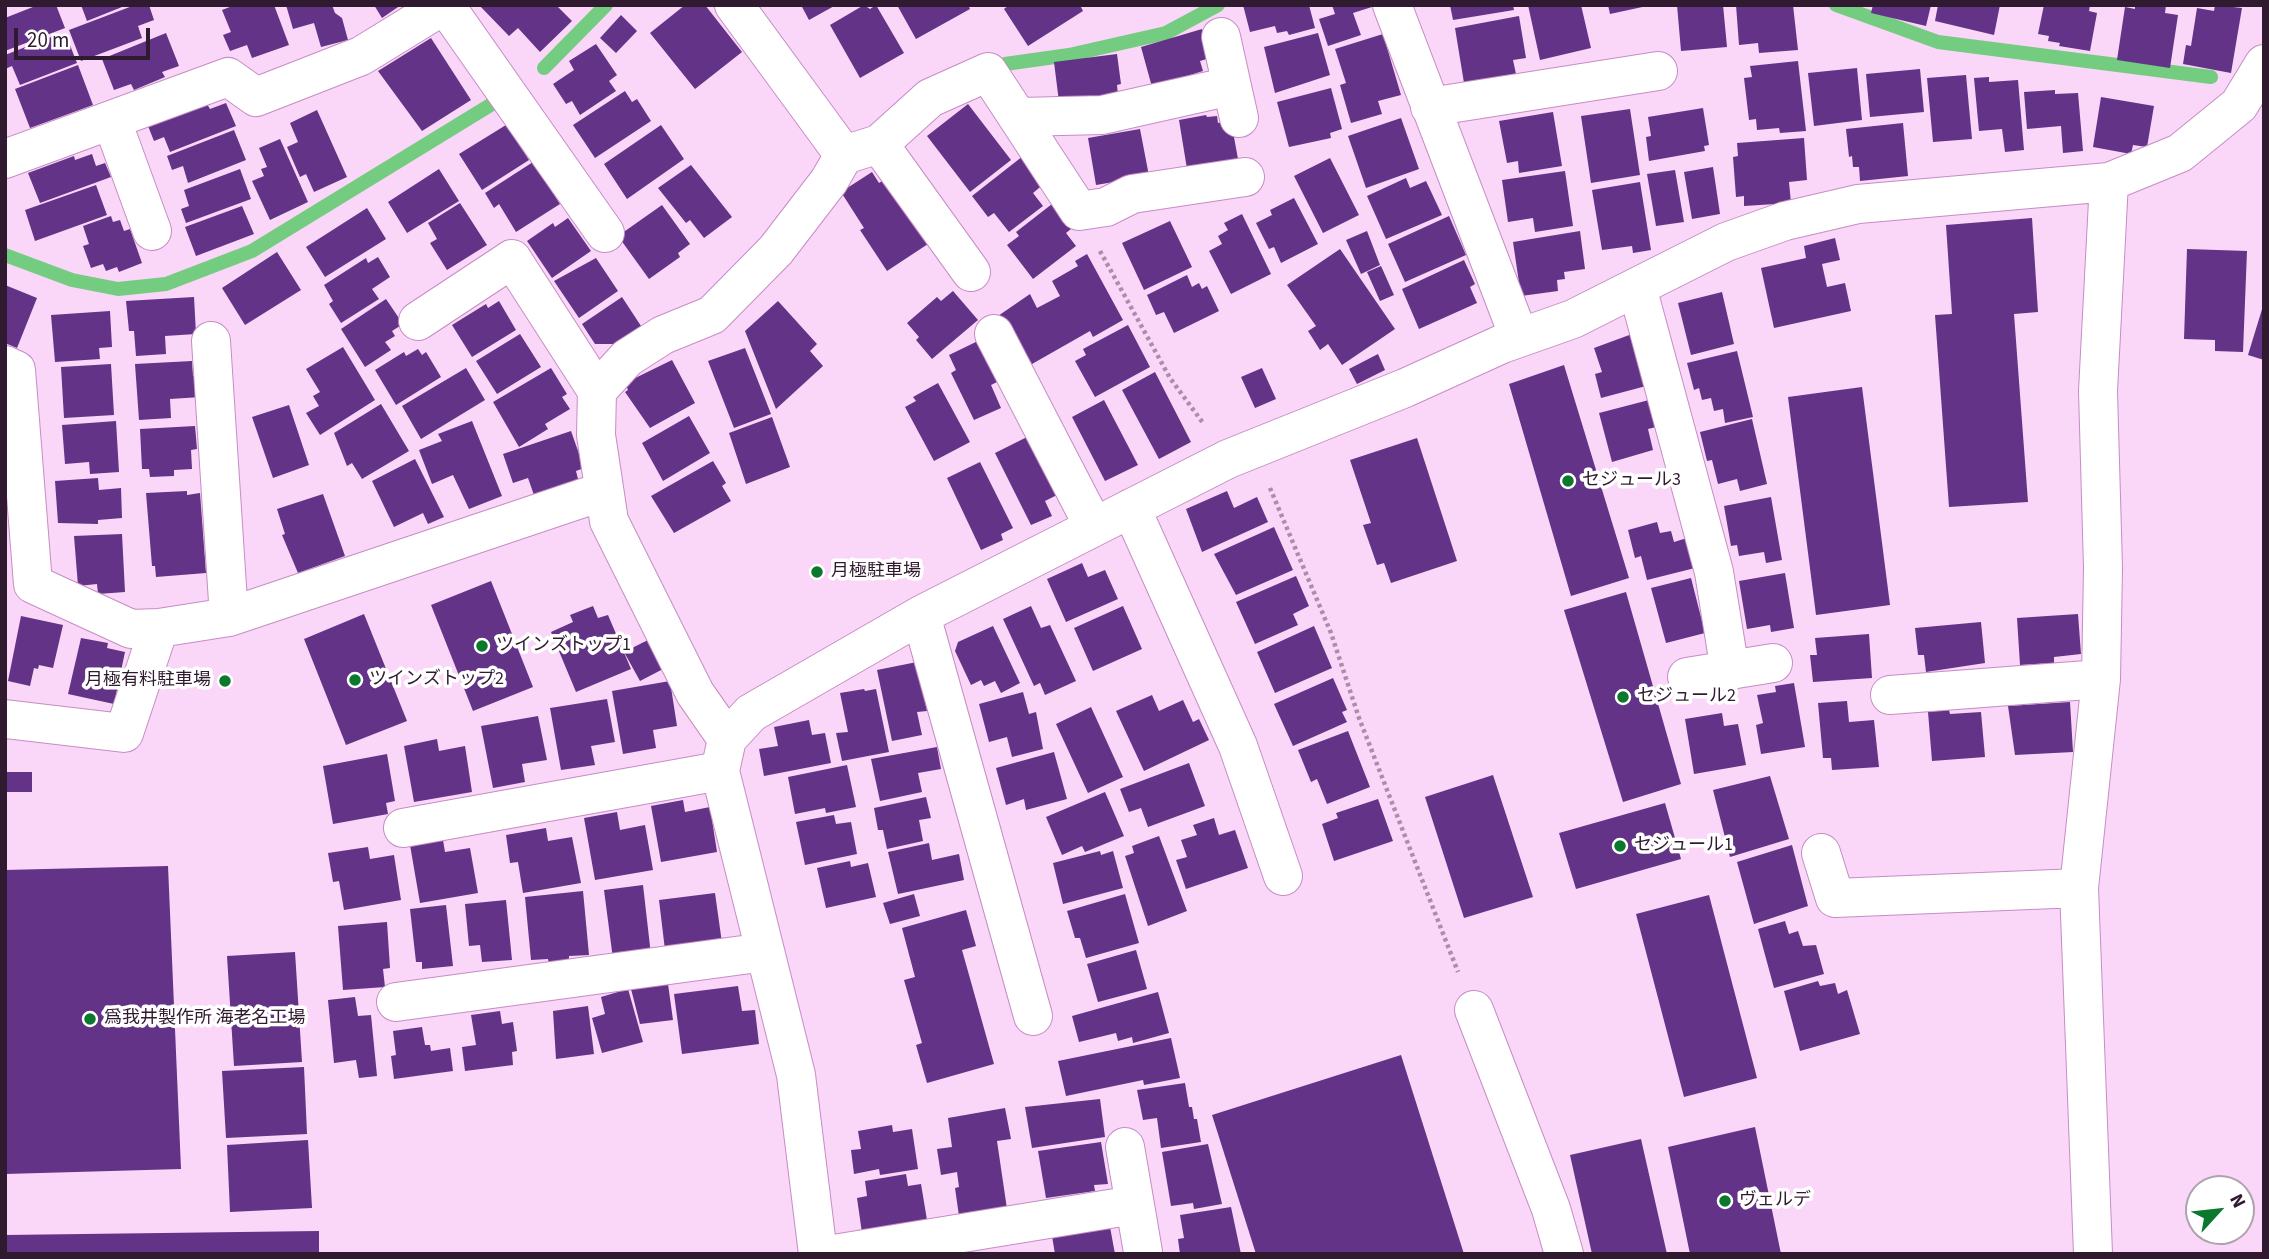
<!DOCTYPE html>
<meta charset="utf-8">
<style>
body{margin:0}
#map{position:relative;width:2269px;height:1259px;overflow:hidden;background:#fad6f9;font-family:"Source Sans 3",sans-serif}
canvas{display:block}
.frame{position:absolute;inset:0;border:7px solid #301a30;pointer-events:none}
.north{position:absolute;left:2185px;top:1175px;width:70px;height:70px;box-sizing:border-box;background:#fff;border:2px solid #aca3ac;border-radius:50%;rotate:63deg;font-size:19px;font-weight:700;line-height:28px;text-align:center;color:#301a30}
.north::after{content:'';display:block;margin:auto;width:24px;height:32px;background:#0b782d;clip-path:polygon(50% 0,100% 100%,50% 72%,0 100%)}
.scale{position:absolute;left:14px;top:28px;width:136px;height:32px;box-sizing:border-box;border:4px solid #301a30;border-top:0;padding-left:9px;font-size:21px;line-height:24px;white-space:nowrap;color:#301a30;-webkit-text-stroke:5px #fff;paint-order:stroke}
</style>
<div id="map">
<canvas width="2269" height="1259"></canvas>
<div class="frame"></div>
<div class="north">N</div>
<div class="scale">20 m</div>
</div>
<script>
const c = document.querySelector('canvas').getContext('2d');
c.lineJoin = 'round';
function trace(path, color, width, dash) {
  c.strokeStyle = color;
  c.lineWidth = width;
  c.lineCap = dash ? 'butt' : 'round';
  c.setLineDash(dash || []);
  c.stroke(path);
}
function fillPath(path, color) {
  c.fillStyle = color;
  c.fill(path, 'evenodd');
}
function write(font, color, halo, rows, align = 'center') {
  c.font = font + ' "Source Sans 3","Noto Sans JP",sans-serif';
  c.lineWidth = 7;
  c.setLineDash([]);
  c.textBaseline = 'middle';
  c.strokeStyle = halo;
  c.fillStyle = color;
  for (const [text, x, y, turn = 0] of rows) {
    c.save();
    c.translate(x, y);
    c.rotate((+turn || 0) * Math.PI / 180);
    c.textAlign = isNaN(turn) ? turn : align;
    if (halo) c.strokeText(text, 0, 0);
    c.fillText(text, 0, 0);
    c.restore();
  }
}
trace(new Path2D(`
 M1836,5l102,37 273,35
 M1005,64l64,-9 97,-22 52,-28
 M544,68l62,-63
 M5,255l67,25 46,9 48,-5 86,-33 240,-147`), '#74cc80', 14);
fillPath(new Path2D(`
 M38,5h18l9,23 -60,23v-33z
 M81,5h46l-40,16z
 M135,5h14l5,15 -16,6 4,12 -61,23 -12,-31z
 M235,5h39l15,40 -37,13 -5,-13 -17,6 -7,-16 8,-3 -9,-22z
 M286,5h46l3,8 7,5 6,22 -27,7 -7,-24 -21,6z
 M374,5h27l-19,13z
 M479,5h77l16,16 -32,31 -22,-24 -9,8z
 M685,5h20l37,47 -47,37 -45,-56z
 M801,5h35l-27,15z
 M864,5l6,4 6,-4 28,48 -44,25 -30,-53z
 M897,5h71l2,4 -54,30z
 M1009,5h71l3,6 -55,35 -24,-37z
 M1243,5h66l6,23 -26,7 -2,-4 -10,2 -2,-7 -25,6z
 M1332,5h43v1l-22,7 8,22 -33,11 -9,-27 16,-5z
 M1450,5h63l1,5 -61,10z
 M1528,5h53l10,43 -51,12z
 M1608,5h39v1l-37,8z
 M1677,5h46l4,42 -46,4z
 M1736,5h57l5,45 -39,3 -1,-10 -19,2z
 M1873,5h58l-5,21 -55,-13z
 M1938,5h62l-6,30 -59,-14z
 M2044,5h46l-1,6 8,2 -7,38 -31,-5 1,-3 -12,-2 1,-5 -11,-2z
 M2135,5h31l-1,8 13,2 -8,53 -53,-8 8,-53 10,2z
 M2215,5l27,3 -11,65 -48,-9 3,-19 5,1 6,-38 17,3z
 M621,15l16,16 -21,22 -16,-15z
 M1519,16l7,42 -13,2 3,14 -52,9 -9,-55z
 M1202,29l8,29 -10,3 3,10 -51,16 -11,-40z
 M166,33l13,33 -17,6 3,5 -31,13 -3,-6 -17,6 -12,-31z
 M1318,33l12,42 -55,18 -11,-46z
 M59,34l1,3 6,-2 11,28 -57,22 -8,-19 -7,3v-14z
 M1383,34l18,61 -23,6 4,13 -31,9 -11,-38 6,-2 -11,-34z
 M431,38l40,62 -49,31 -44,-60z
 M596,44l21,31 -8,6 7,10 -36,24 -8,-14 -6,3 -13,-20 21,-14 -5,-9z
 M1117,54l4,30 -4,1 1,10 -59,7 -5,-40z
 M1798,61l8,70 -26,2 -1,-5 -22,2 -1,-11 -7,1 -5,-42 8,-1 -2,-11z
 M78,65l15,40 -63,23 -15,-39z
 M1857,68l5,52 -48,6 -6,-53z
 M1920,69l4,43 -54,5 -4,-43z
 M1966,75l6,64 -39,3 -6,-64z
 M1989,77v5l29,-2 6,70 -19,2 -3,-23 -23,2 -5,-53z
 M1331,88l11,41 -12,4 1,5 -42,9 -12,-45z
 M2055,90v4l23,-1 5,58 -20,2 -2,-27 -34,3 -3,-37z
 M625,91l7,11 5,-3 14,22 -56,37 -22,-33z
 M2101,97l53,9 -7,41 -14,-2 -2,9 -38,-7z
 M226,103l10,23 -66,26 -6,-15 -10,4 -6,-15 59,-22 3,5z
 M968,104l43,56 -41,32 -43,-56z
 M1703,108l6,37 -5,1 1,5 -56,10 -3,-24 5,-1 -3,-19z
 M1630,109l10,66 -49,8 -10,-67z
 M317,110l30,67 -33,15 -8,-18 -6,3 -13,-30 11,-5 -8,-19z
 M1553,112l9,54 -43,7 -1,-12 -11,2 -8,-42z
 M1206,115l1,2 10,-1 1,7 13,-2 7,38 -51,10 -8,-49z
 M1401,118l18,51 -53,19 -18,-52z
 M1903,123l5,53 -48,5 -1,-14h-6l-1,-11 -3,1 -3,-28z
 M506,125l23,35 -47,30 -23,-36z
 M661,125l23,34 -57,40 -23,-35z
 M1140,129l9,47 -53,9 -8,-47z
 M234,130l12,30 -58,23 -5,-17 -11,4 -5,-14z
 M1804,138l3,42 -18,2 2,21 -47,3v-10l-8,1 -3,-40 5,-1 -1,-13z
 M280,139l28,63 -38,18 -18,-39 12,-5 -3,-7 6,-2 -8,-19z
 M92,154l4,12 9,-3 6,14 -71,26 -12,-30 46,-17 1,4z
 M1023,156l22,27 -12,10 10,13 -34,26 -15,-19 -6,4 -16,-21z
 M1330,158l29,57 -36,18 -29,-57z
 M533,162l27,42 -44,28 -17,-28 -5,4 -9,-15z
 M691,165l41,52 -28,21 -14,-18 -4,3 -28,-35z
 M1713,167l7,47 -28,5 -8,-47z
 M240,169l11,30 -65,24 -5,-14 8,-3 -5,-16z
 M439,169l20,32 -52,32 -19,-31z
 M1675,170l9,52 -28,4 -9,-52z
 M1565,171l8,55 -38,6 -2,-14 -25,4 -6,-42z
 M872,172l7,11 9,-6 43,65 -44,29 -27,-41 4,-2 -23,-36z
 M1406,178l4,10 16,-7 16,34 -56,24 -19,-43z
 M1640,182l11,68 -18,3 -1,-7 -30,4 -10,-60z
 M96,185l11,30 -72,26 -10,-31z
 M1294,198l24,46 -37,19 -7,-16 -5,2 -13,-26 16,-8 -2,-5z
 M460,203l27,42 -40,25 -17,-27 7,-4 -9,-16z
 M1052,204l19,25 -5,4 10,13 -43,33 -26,-34 12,-9 -3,-4z
 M662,205l28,39 -12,9 2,4 -31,22 -31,-43z
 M242,206l12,28 -58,22 -11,-29z
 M367,208l19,31 -61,38 -19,-30z
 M1242,214l29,60 -40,20 -22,-43 13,-7 -4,-8 10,-6 -4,-7z
 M111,216l2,6 7,-2 4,11 6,-2 12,34 -23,9 -2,-5 -11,4 -3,-7 -12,4 -8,-22 6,-2 -6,-18z
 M1449,216l17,39 -61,27 -17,-38z
 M568,218l23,33 -39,27 -25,-37 26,-18 2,4z
 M2032,218l6,94 -24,2 14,188 -79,5 -14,-192 17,-1 -6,-89z
 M1170,221l22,46 -48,23 -22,-47z
 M1367,231l13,34 -19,9 -15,-34z
 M1580,231l5,38 -21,3 1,7 -8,1 1,11 -37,5 -8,-54z
 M1835,238l5,22 -18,4 5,23 18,-4 6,28 -77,17 -13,-60 45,-10 -2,-12z
 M1340,249l55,80 -53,36 -14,-21 -8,6 -12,-19 8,-5 -29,-41z
 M2187,249l60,2 -4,101 -28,-1v-11l-31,-1z
 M277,252l24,38 -56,35 -23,-37z
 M1087,254l36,66 -30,17 -3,-6 -58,33 -14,-24 -5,3 -15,-27 32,-22 7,14 23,-12 -8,-15 26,-15 -3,-5z
 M378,257l12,20 -18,12 7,10 -38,24 -12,-19 4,-3 -9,-16 42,-27 2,5z
 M596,258l22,33 -39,27 -25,-37z
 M1464,260l11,24 -5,3 7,16 -58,26 -17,-40z
 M1381,266l13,29 -14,6 -13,-29z
 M1187,275l5,12 7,-4 3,6 5,-3 12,25 -45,22 -10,-21 -8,3 -9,-20z
 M5,285l32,13 -20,50 -12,-5z
 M953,291l25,29 -46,39 -16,-19 3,-3 -12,-14 30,-26 4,4z
 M1722,292l12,52 -43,11 -13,-52z
 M194,297l2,37 -31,2 1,18 -30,2 -2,-25h-5l-3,-30z
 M622,297l19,29 -27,18h-19l-13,-20z
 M386,299l17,25 -11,7 3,5 -10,6 6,8 -26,17 -24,-38z
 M499,301l17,29 -44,27 -20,-32 34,-21 2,4z
 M778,301l39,43 -7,7 13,15 -47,43 -31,-78z
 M2263,306h1v54l-16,-5z
 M110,311l2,36 -13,1 1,11 -45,3 -4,-47z
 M1128,325l22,42 -55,30 -20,-36 11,-6 -3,-6z
 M520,334l21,33 -44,27 -21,-33z
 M1632,334l14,52 -45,12 -6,-24 7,-2 -8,-24z
 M980,340l17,42 -6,3 10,23 -27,12 -23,-47 5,-3 -7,-15z
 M343,347l32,53 -55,35 -14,-22 13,-7 -6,-10 7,-4 -14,-23z
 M745,348l26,66 -37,14 -26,-67z
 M418,349l4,6 4,-3 15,25 -45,28 -21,-35 29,-18 2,4z
 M1737,351l16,66 -28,6 -2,-14 -9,2 -3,-13 -9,2 -3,-12 -5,2 -7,-27z
 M1378,354l7,16 -28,14 -8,-15z
 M672,360l23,43 -45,25 -25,-36 3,-2 -3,-7z
 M192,361l1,15h7l1,21 -31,2 1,19 -32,2 -4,-56z
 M111,364l3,51 -50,3 -3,-51z
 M1564,365l65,213 -58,18 -62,-212z
 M466,368l19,32 -64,39 -19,-33z
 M551,368l16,26 -5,3 8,12 -25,15 3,5 -29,18 -26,-45z
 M1262,368l14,31 -21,9 -14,-31z
 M1155,372l36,70 -32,17 -37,-69z
 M938,383l32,59 -36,19 -29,-54 11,-6 -3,-4z
 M1862,387l28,218 -74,10 -28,-218z
 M1104,400l34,65 -33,16 -33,-64z
 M1649,400l7,27 -8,2 5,21 -41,12 -13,-49z
 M381,404l28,47 -47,28 -10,-16 -5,3 -13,-33z
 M289,405l20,60 -36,13 -21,-61z
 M689,416l21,37 -47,28 -21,-38z
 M772,417l18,50 -44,17 -17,-51z
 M1752,419l15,65 -27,7 -3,-12 -19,5 -6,-24 -5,1 -7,-29z
 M116,421l3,51 -29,2 -1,-12 -24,2 -3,-39z
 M472,421l30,75 -33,13 -16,-34 -21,9 -13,-34 23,-9 -4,-7z
 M195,426l2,23 -6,1 1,19 -18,1v6l-24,1 -1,-8h-7l-2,-40z
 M571,431l13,37 -8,3 3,12 -44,15 -7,-20 -15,5 -10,-29z
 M1027,437l30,58 -12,6 7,15 -21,9 -36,-72z
 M1417,438l40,123 -66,22 -7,-20 -7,2 -14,-40 8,-2 -21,-63z
 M415,459l29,58 -16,7 -5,-11 -29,14 -22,-46z
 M713,461l13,22 -4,3 9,15 -57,32 -23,-37z
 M980,462l33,66 -12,6 2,6 -22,10 -34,-72z
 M98,478l1,12 22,-2 1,30 -24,2v4l-40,-1 -3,-42z
 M187,491v4l13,-2 6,80 -50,4 -1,-11h-3l-6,-73z
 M1227,491l7,17 23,-11 11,25 -66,30 -16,-43z
 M323,494l22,62 -47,17 -16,-38 3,-1 -8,-25z
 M1771,497l11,63 -16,3 -2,-11 -25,4 -2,-11 -6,1 -7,-40z
 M1657,522l3,11 11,-2 3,11 13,-4 8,30 -48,12 -6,-24 -6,2 -7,-28z
 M1274,527l19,43 -57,25 -22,-41z
 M122,534l3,58 -27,2 -1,-10 -19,2 -4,-50z
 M1082,563l6,14 17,-7 13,29 -52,23 -19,-43z
 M1785,573l9,55 -23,4 -1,-7 -23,4 -8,-48z
 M1296,576l13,30 -16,8 5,11 -43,19 -19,-42z
 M1691,578l14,55 -39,10 -15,-55z
 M491,581l42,106 -60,24 -42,-106z
 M1626,592l55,192 -58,18 -59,-192z
 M593,606l5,12 10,-3 23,54 -55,23 -25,-60 22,-10 -3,-7z
 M1031,606l10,22 9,-3 26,56 -31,14 -5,-12 -6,3 -31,-67z
 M1123,606l19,43 -49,22 -19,-43z
 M364,614l43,107 -61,24 -42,-106z
 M2078,614l3,40 -27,3v6l-34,2 -3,-47z
 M21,616l42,9 -10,43 -14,-3 -1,4 -4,-1 -4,18 -22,-5z
 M1981,622l4,41 -59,9 -2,-17h-6l-3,-27z
 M993,626l27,57 -19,10 -6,-12 -11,5 -3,-6 -10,5 -16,-34 3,-9z
 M1314,626l18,42 -57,25 -18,-41z
 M1869,634l3,44 -59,4 -3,-27h7l-2,-17z
 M81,638l27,5 -1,5 18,4 -11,52 -46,-10z
 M650,639l15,29 -25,13 -16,-29z
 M917,662l10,49 -10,1 5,23 -30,6 -15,-71z
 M1333,678l14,32 -5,2 5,10 -54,24 -19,-42z
 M670,681l7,45 -24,4 3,18 -33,6 -11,-63z
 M1794,683l11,64 -44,7 -5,-29 7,-2 -6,-28 19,-3 -1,-6z
 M864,689l1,2 11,-2 13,63 -47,9 -6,-28 12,-1 -8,-39z
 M1023,692l6,22 7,-2 7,37 -31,8 -5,-20 -18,5 -10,-38z
 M1152,695l7,16 24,-11 10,22 6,-3 10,21 -65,31 -28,-60z
 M607,699l8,43 -24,4 4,19 -34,5 -11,-62z
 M1847,701l2,21 25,-2 5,47 -47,3 -1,-12h-8l-5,-55z
 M2070,702l3,50 -58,3 -7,-49z
 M1091,707l32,70 -35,16 -32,-69z
 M1949,710l1,4 31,-2 4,45 -53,4 -4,-49z
 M1722,713l2,13 14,-2 8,41 -52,9 -9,-55z
 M538,716l9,44 -25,4 3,18 -32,6 -12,-62z
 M809,720l3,15 13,-2 6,30 -67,13 -5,-27 19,-3 -4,-19z
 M1348,731l22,56 -43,17 -10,-25 -6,3 -13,-32z
 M437,739l2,12 26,-5 7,46 -58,10 -10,-56z
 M937,747l4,22 -23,4 4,19 -42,9 -9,-42z
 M1054,752l13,47 -41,11 -2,-11 -18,6 -10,-37z
 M387,754l8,47 -9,2 2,11 -55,10 -10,-58z
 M1189,763l16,43 -57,21 -7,-19 -12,4 -9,-23z
 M847,765l9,42 -30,6 -1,-5 -30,6 -7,-37z
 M5,772h27v20h-27z
 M1493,775l40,122 -69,21 -39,-121z
 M1770,776l19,63 -59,18 -17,-67z
 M1105,792l19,44 -39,16 -3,-6 -20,9 -16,-38z
 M926,797l5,21 -12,2 4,21 -36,8 -4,-19h-5l-4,-22z
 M1378,799l15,42 -59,20 -12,-37 16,-6 -2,-5z
 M683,800l2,12 25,-5 7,45 -56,10 -10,-56z
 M1665,803l16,56 -105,30 -17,-56z
 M617,812l3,18 25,-5 8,45 -58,10 -11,-62z
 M834,815l2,9 15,-2 6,32 -52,11 -9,-43z
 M1214,818l5,17 16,-5 13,38 -62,21 -10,-29 11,-3 -6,-17 16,-5 -4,-10z
 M546,828l2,13 24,-4 9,46 -58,10 -5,-31 -8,1 -4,-28z
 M1159,836l28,75 -39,15 -23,-70 9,-3 -2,-7z
 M443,840l2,12 25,-4 8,45 -58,10 -10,-58z
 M929,843l3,17 27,-6 5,26 -66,14 -10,-42z
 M1792,845l16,61 -54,18 -17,-62z
 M368,847l2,12 24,-4 7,45 -57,10 -5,-29 -6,1 -5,-29z
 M1100,851l1,4 12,-4 10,37 -60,16 -10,-41z
 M850,861l1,6 17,-4 8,34 -50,11 -9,-40z
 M168,866l13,303 -176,5v-304z
 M643,885l8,70 -38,4 -9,-69z
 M583,891l6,64 -20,1v6l-20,2 -1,-5 -17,1 -6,-63z
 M715,893l7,50 -57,7 -6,-50z
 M914,894l6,22 -30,8 -7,-21z
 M1125,894l14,49 -53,15 -6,-20h-5l-8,-27z
 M1709,895l48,183 -73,19 -48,-183z
 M506,900l6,60 -30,2 -2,-17 -11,1 -4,-42z
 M446,905l7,61 -31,3v-7h-6l-6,-53z
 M966,910l10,36 -14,4 32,114 -67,19 -11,-38 6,-2 -18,-63 11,-3 -13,-49z
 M1785,921l4,13 9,-3 5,15 13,-1 8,29 -50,14 -16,-59z
 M387,922l3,46 -7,1 2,18 -42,3 -5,-64z
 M1136,950l11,39 -49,13 -11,-38z
 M295,952l7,110 -68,4 -7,-110z
 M1818,981l2,5 15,-3 3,11 9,-4 13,44 -60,17 -16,-60z
 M668,984l5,36 -33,4 -9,-35z
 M738,986l4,25 13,-1 4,34 -77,10 -8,-60z
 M628,989l15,53 -41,11 -10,-35 13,-4 -4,-17z
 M1158,992l11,41 -36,10 -1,-6 -14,4 -2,-8 -37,9 -7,-26z
 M355,997l3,19 13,-1 6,61 -18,2 -3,-18 -22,3 -6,-63z
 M588,1006l6,48 -38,5 -3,-48z
 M500,1011l2,13 11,-2 4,29 -5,1 1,13 -48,6 -3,-24 14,-2 -5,-30z
 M422,1027l3,18h5l1,6 19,-3 3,23 -59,8 -3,-23 5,-1 -3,-24z
 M1171,1038l9,40 -36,7 -1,-5 -77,16 -8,-35z
 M1401,1055l63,199h-208l-44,-139z
 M304,1067l3,67 -81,4 -4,-67z
 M1185,1083l4,24h3l2,12h3l4,23 -40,6 -4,-30 -14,2 -6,-30z
 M1100,1099l5,38 -73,11 -7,-41z
 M1005,1108l6,31 -14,2 10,68 -48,7 -4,-28 4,-1 -2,-15 -16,3 -4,-26 15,-2 -4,-29z
 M892,1125l1,7 19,-3 6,40 -38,6 -1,-6 -25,5 -3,-24 10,-1 -3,-18z
 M1755,1127l26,127h-91l-22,-107z
 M1641,1139l26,115h-75l-22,-99z
 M308,1140l4,68 -82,4 -3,-67z
 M1101,1142l7,42 -14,1 1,6 -49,7 -8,-47z
 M1208,1144l14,60 -28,5 -1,-6 -22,3 -9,-54z
 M906,1174l2,12 13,-2 6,36 -65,13 -5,-35 10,-2 -2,-15z
 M1231,1207l10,47h-61l-2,-15 6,-1 -4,-23z
 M1110,1227l5,27h-60l-3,-18z
 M319,1231v23h-314v-19z`), '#623386');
const minor = new Path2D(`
 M445,5l160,228
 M1392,5l127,332
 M1221,37l18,81
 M1430,107l228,-36
 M1020,117l82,-2 129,-29
 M112,121l40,110
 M879,144l92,128
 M844,155l35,-11 51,-46 58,-26 91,139 27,-4 26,-13 113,-17
 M5,159l223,-82 28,20 105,-41 83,-51
 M1637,287l77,285 16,99
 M418,321l94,-62 85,132
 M994,334l100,193
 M211,341l18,276
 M5,365l11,5 17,214 98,45 28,-1 70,-11 375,-126
 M1131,508l107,238 45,130
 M921,615l112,401
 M1687,677l86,-14
 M1890,695l211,-16
 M5,719l119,14 35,-105
 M727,739l-32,-46 -86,-172 -13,-86 1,-44 30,-33 36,-23 49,-20 64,-65 53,-69 15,-26 -110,-150
 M403,828l317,-57
 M1821,853l14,45 244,-10
 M396,1002l369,-50
 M1474,1010l77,199 13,45
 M1125,1147l18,105
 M818,1254l-22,-179 -76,-304 7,-32 24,-26 170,-98 307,-156 177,-71 97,-44 71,-25 153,-77 59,-21 73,-17 251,-22 71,-29 59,-48 25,-41
 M834,1254l300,-49
 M2093,1254l-14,-366 22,-209 2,-111 -5,-177 11,-209`);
trace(minor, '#c68dc4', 40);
trace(new Path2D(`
 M1100,251l70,127 33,45
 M1270,488l61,145 28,85 99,254`), '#ab8caa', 4.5, [3.5, 3.5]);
trace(minor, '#fff', 38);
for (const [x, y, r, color] of [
 [1568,481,7,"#0b782d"],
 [817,572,7,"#0b782d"],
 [482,646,7,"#0b782d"],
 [355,680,7,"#0b782d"],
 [225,681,7,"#0b782d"],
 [1623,697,7,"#0b782d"],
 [1620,846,7,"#0b782d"],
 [90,1019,7,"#0b782d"],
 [1725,1201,7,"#0b782d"]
]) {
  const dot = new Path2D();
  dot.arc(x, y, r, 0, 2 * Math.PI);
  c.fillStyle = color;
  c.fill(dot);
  trace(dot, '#fff', 2.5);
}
write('18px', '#301a30', '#fff', [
 ["セジュール3",1582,481],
 ["月極駐車場",831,572],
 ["ツインズトップ1",496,646],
 ["ツインズトップ2",369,680],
 ["月極有料駐車場",211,681,"right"],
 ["セジュール2",1637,697],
 ["セジュール1",1634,846],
 ["爲我井製作所 海老名工場",104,1019],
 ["ヴェルデ",1739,1201]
], 'left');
</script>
